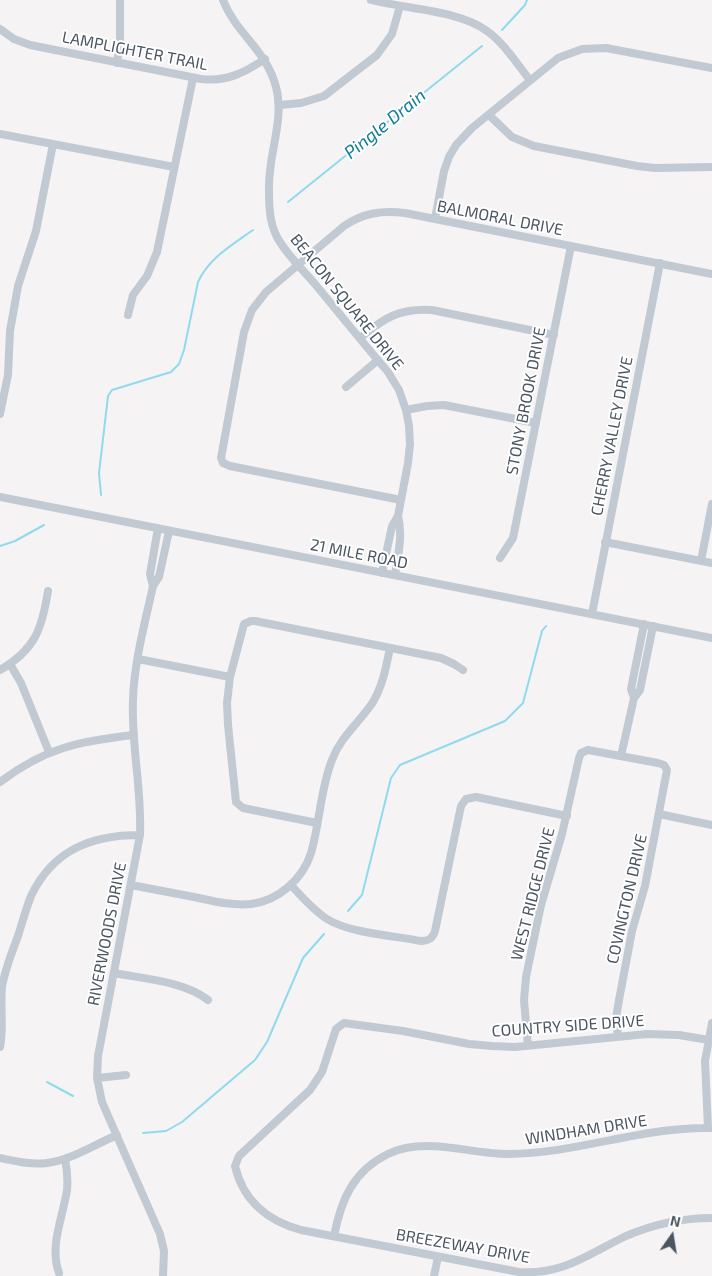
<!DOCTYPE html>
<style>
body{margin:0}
#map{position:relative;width:712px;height:1276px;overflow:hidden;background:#f5f3f3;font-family:"Exo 2",sans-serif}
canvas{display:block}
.north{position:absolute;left:647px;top:1211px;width:50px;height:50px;-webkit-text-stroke:4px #fff;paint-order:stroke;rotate:13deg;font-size:14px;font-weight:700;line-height:20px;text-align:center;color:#4a5661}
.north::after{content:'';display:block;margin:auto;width:18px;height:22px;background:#4a5661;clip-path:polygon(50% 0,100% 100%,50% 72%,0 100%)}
</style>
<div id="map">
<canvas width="712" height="1276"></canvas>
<div class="north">N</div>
</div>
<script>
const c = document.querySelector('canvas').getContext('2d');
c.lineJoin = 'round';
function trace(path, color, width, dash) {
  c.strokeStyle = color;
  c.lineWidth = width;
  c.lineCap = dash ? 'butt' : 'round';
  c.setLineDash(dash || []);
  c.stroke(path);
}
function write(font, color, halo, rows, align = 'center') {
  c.font = font + ' "Exo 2",sans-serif';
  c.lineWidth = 4;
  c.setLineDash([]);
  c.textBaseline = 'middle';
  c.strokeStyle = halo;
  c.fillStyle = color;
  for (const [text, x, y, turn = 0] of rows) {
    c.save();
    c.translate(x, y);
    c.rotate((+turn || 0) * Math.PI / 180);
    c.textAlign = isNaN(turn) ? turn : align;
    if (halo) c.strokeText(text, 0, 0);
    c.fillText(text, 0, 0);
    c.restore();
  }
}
trace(new Path2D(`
 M502,30l23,-25 2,-5
 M288,202l194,-156
 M101,495l-2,-22 9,-77 4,-6 59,-18 8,-8 5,-14 14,-68c11,-24 34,-37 55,-52
 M0,546l15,-5 29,-16
 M348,911l14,-16 29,-117 9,-13 105,-44 18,-18 19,-72 4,-5
 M47,1082l26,14
 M143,1133l23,-2 16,-9 73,-62 12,-18 36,-84 21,-24`), '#90daee', 2);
trace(new Path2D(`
 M223,0c13,34 43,49 53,87 9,32 -8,68 -7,101 0,16 0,34 8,49 9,17 25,32 38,47 24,29 48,59 73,88l11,18 7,20 3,16 1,18 -2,19 -10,53 -6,10 -10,47
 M371,0c35,9 88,10 116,31 17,12 30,33 43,49
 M0,29l14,10 16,6 171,34c25,3 43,-6 64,-20
 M117,63l3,-22v-41
 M280,105l21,-2 23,-7 53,-41 15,-21 8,-28
 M489,115l23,22 22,9 103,20 18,2 57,-1
 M0,134l174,33
 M435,219l9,-48 5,-14 7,-12 16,-17 86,-70 24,-9 24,-1 106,20
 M128,315l5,-20 14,-19 10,-24 36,-174
 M360,338c24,-20 39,-30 72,-28l122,25
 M346,387l32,-27
 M406,410l21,-4 17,-1 92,18
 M0,414l8,-39 2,-44 8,-45 18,-55 17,-87
 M0,497l712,141
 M401,500l-171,-34 -7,-3 -2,-5 23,-126 8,-22 14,-18 78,-66c19,-13 38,-16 61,-13l307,61
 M605,542l107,21
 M500,558l13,-20 58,-292
 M701,561l11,-57
 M395,575c3,-20 8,-39 3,-59
 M153,586l-3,-12 8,-46
 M592,614l68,-351
 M138,659l92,18
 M10,664l11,19 28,69
 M0,670c35,-20 42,-41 48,-79
 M634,698l-3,-9 13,-65
 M621,756l13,-58 6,-8 13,-64
 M0,782c45,-34 79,-41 134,-47
 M659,814l53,11
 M317,823l-74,-15 -7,-6 -8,-77 -1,-22 3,-26 14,-53 7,-3h4l186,37 13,6 9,6
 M131,885c21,4 42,8 63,12 19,4 37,9 57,7 27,-3 52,-25 60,-51 9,-30 9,-63 21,-93 9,-24 27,-37 41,-58 10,-17 13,-35 17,-54
 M291,885c11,12 22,25 36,34 22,14 68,17 94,22 8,0 12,-3 14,-10l26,-125 5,-7 10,-2 91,19
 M114,973c30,6 70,8 94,27
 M709,1040l-30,-5 -32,-1 -132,13 -23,-1 -23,-2 -66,-13 -59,-8 -8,6 -14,43 -12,18 -71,66 -4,10c8,34 32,55 66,64l218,42c45,3 69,-18 107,-36 28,-12 56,-18 86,-18
 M528,1046l-4,-46 2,-23 15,-72 21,-71 17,-76 2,-5 7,-3 70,13 6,2 3,5 -22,116 -13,45 -13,69 -3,18 2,19
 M0,1047c4,-20 0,-40 2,-60 3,-18 10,-35 16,-51 4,-13 8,-27 13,-40 22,-46 60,-61 109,-61
 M97,1078l29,-3
 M708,1128l-3,-67 7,-38
 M0,1158c15,3 31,7 47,5 24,-3 47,-18 70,-28
 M334,1236c7,-36 19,-65 54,-82 36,-18 82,0 120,0 69,0 135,-28 204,-26
 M59,1273c-10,-27 4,-56 8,-83 1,-10 0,-21 -2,-31
 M163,1276l1,-25 -4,-17 -58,-132 -5,-24 1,-22 42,-221c2,-46 -9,-90 -7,-135 1,-38 12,-77 20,-114l6,-9 10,-46
 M434,1276l4,-19`), '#c1cad2', 8);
write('16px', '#4a5661', '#fff', [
 ["LAMPLIGHTER TRAIL",135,51,11],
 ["BALMORAL DRIVE",500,218,11],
 ["BEACON SQUARE DRIVE",347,302,51],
 ["STONY BROOK DRIVE",526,401,-79],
 ["CHERRY VALLEY DRIVE",612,436,-79],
 ["21 MILE ROAD",359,554,11],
 ["WEST RIDGE DRIVE",533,894,-76],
 ["COVINGTON DRIVE",627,899,-77],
 ["RIVERWOODS DRIVE",107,934,-79],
 ["COUNTRY SIDE DRIVE",568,1026,-4],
 ["WINDHAM DRIVE",586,1130,-9],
 ["BREEZEWAY DRIVE",463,1246,10]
]);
write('italic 18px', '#0c7c9b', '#fff', [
 ["Pingle Drain",385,124,-39]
]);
</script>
